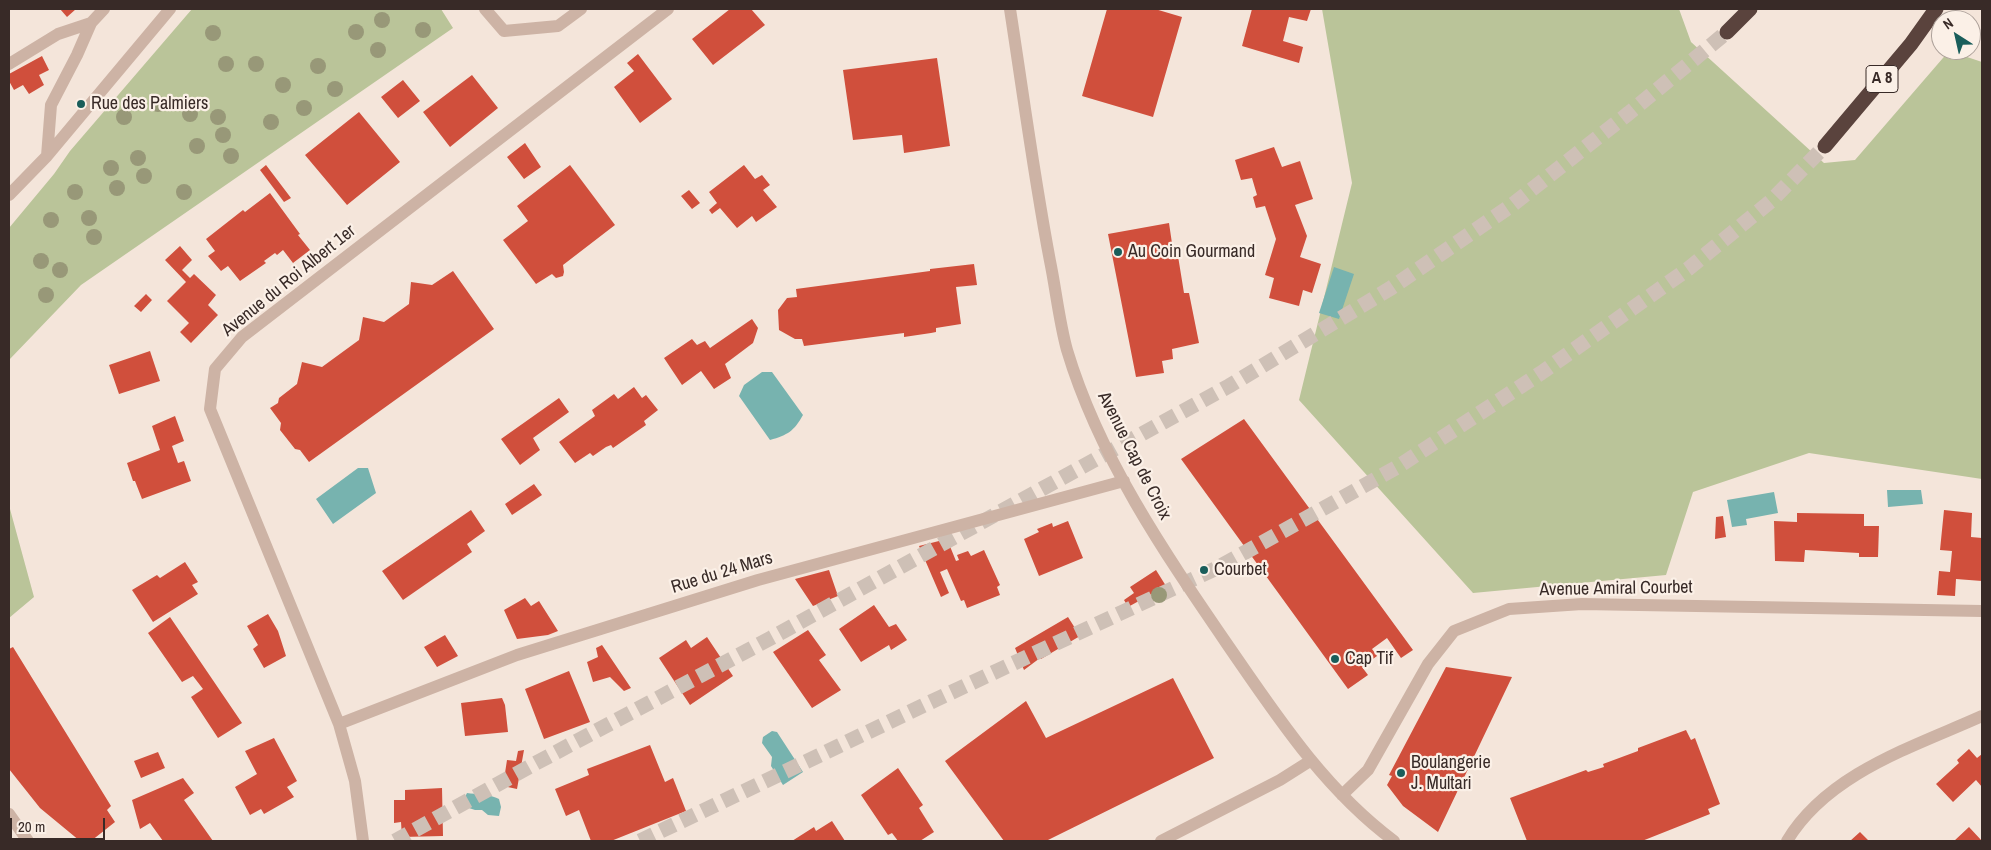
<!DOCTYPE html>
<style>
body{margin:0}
#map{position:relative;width:1991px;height:850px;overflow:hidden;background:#f4e5da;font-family:"Archivo Narrow",sans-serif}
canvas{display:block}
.frame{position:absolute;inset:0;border:10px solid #382a27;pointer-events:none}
.north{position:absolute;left:1931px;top:10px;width:50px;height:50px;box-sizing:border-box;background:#fbf0e7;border:1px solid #ada19a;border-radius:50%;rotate:325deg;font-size:14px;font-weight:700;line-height:20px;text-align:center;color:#382a27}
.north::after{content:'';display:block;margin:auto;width:18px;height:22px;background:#195d5a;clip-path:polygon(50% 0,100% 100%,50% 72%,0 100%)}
.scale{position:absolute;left:10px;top:818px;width:95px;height:22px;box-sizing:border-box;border:2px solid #382a27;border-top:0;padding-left:6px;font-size:15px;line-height:18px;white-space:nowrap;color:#382a27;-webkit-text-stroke:4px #fbf0e7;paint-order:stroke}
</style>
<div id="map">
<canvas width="1991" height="850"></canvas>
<div class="frame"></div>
<div class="north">N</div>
<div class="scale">20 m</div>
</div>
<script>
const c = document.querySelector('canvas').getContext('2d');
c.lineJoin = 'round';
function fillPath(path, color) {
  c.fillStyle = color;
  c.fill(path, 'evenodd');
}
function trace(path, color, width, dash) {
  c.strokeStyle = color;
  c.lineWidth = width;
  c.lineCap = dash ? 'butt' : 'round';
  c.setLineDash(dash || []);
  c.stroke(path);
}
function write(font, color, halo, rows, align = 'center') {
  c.font = font + ' "Archivo Narrow",sans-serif';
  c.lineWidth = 4.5;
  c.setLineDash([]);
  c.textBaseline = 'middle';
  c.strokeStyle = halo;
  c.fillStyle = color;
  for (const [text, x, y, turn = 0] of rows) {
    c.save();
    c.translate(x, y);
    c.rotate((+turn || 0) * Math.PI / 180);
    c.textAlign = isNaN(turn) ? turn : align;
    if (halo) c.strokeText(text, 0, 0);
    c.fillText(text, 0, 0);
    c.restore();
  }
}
fillPath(new Path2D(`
 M192,9h249l12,19 -372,257 -72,75v-132l45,-54 16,-23z
 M1322,9h357l12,33 133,121 31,-3 94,-109 33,11v417l-173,-26 -116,39 -27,83 -193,18 -174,-193 53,-217z
 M9,451l1,58 24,88 -25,21z`), '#bac499');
fillPath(new Path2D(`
 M1334,267l20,7 -15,45 -20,-6z
 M762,372h10l31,43c-9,16 -15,20 -33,25l-31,-44 5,-11z
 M358,468h10l8,25 -43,31 -17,-25z
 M1887,490h34l2,14 -35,3z
 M1774,492l4,21 -32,6 1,6 -15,2 -5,-27z
 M772,731l5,1 26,40 -20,13 -12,-19 1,-9 -10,-14 1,-6z
 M467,793c8,1 26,2 32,6l2,8 -2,9 -11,-1 -6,-5h-7l-9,-3 -2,-8z`), '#77b3af');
fillPath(new Path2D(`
 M60,9h16l-9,8z
 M730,9h21l14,16 -52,40 -21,-26z
 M1107,9h48l27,8 -29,100 -71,-21z
 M1252,9h59l-4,12 -18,-4 -6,24 20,6 -4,16 -57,-17z
 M638,54l34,45 -32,24 -26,-36 20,-16 -7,-8z
 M42,56l7,14 -10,5 5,10 -15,9 -6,-9 -9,5 -5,-9v-7z
 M937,58l13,88 -46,7 -2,-18 -49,5 -10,-70z
 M472,75l26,33 -48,39 -27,-35z
 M403,80l17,21 -22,17 -17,-21z
 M359,112l41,50 -53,43 -42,-50z
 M525,143l16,24 -17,12 -17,-22z
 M1274,147l8,20 18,-6 13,38 -18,6 12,31 -7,21 21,7 -9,29 -9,-3 -4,16 -30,-8 5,-20 -9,-3 11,-36 -11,-33 -9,2 -3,-11 4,-2 -5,-17 -11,2 -6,-20z
 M266,165l25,33 -7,4 -24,-32z
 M570,165l45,60 -52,40 1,7 -1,4 -7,2 -4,-4 -16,10 -33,-44 25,-19 -11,-15z
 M744,165l11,14 7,-4 8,10 -7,5 14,17 -21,15 -4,-6 -15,12 -17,-20 -8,6 -3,-4 8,-7 -8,-11z
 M689,190l11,13 -8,6 -11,-13z
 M270,193l30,41 -2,1 12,15 -17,13 -10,-13 -6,5 -2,-2 -11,8 2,2 -26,18 -12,-15 -7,5 -13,-15 7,-5 -9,-12 37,-29 2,2z
 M1169,223l5,34 4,-1 6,37h5l10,50 -27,6 1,10 -11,2 2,12 -28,4 -28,-143z
 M180,246l12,14 -10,10 8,8 4,-4 22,21 -8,10 10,10 -27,28 -11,-11 9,-9 -22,-22 19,-19 -21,-22z
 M974,264l3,21 -21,2 5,37 -25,4v4l-5,1 -27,4v-4l-100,13 -2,-7h-7l-16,-9 -1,-20 9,-12 10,-1 -1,-8 134,-18v-2z
 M453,271l41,58 -185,133 -9,-12 -5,-1 -15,-19 1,-7 -11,-15 8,-5 1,-5 18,-14 5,-22 20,5 37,-27 4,-23 21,5 25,-18 2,-22 21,3z
 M146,294l6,6 -11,12 -7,-6z
 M752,319l6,9 -5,15 -28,21 6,14 -17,11 -13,-18 -19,14 -18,-27 28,-19 5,6 8,-4 5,7z
 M150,351l10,30 -41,13 -10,-29z
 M634,387l8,11 4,-3 12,15 -14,11 2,4 -33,23 -2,-3 -5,2 -13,9 -3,-3 -15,10 -16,-21 36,-26 -3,-6 22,-16 4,5z
 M559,398l10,14 -36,26 7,12 -20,15 -19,-26z
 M175,416l9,25 -12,5 6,17 6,-2 7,20 -49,18 -7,-18h-2l-6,-18 33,-13 -8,-24z
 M1244,419l169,231 -12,8 -14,-20 -15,11 5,7 -15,11 6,8 -20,14 -167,-230z
 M534,484l8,11 -30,20 -7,-11z
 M471,510l14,21 -18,13 5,8 -69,48 -21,-29z
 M1944,510l28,3 -1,24 11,1v43l-26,-2 -1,17 -18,-1 2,-24 11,1 2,-21 -12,-1z
 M1797,513l67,1v12h15l-1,31h-19v-4l-54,-3 -1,12 -29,-1 -1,-40 23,1z
 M1723,516l3,21 -11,2 1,-22z
 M1068,521l15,37 -44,18 -15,-37 15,-7 -2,-3 15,-6 1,4z
 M947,539l9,22 3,-1 -2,-5 11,-4 3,5 13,-6 16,35 -3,2 3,8 -33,13 -3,-8 -3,1 -14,-32 -7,3 9,21 -8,4 -22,-51z
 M185,562l13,20 -6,3 6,9 -45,28 -21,-32 25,-15 3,3z
 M829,570l9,26 -25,10 -18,-27z
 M1156,570l10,16 -38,21 -4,-7 10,-7 -4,-6z
 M525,598l6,8 8,-5 19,30 -10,4 -31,4 -13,-29z
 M874,605l15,22 7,-3 11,16 -16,10 -2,-5 -28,17 -22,-33z
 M268,614l10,17 8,25 -22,12 -11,-19 5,-4 -11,-19z
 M170,617l72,106 -24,15 -27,-41 12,-8 -10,-13 -11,6 -34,-49z
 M1068,617l12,19 -39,23 -1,-1 -16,12 -9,-22z
 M808,630l18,25 -7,5 22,30 -29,18 -39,-56z
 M445,635l13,21 -21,11 -13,-20z
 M707,637l26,39 -43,29 -31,-47 27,-18 5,8z
 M602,645l29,43 -7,3 -14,-14 -17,5 -6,-20 11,-5 -2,-9z
 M13,647l98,159 -4,4 8,12 -24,19h-11l-40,-33 -31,-39v-120z
 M1446,667l66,10 -74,155 -35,-26 -16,-21 5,-9 -3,-1z
 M569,671l21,51 -46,17 -19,-50z
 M1173,678l41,80 -166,82 1,1h-45l-59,-80 81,-60 20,37z
 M502,698l3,7 3,27 -43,4 -4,-33z
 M1686,730l5,10 4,-2 25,66 -12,5 2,5 -68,27h-115l-17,-43 76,-28 2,2 16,-5 -1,-3 35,-13v-3z
 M274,738l23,43 -10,6 7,10 -30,17 -3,-5 -11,6 -15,-28 22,-13 -12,-23z
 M650,745l15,37 8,-4 13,33 -75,30h-20l-12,-31 -13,6 -11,-27 34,-14 -2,-6z
 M1969,749l8,9 5,-4v33l-6,-7 -23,22 -17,-18 23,-21 -2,-3z
 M524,750l-7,39 -14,-3 4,-26 9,1 2,-10z
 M158,752l7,16 -24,10 -7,-17z
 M898,768l25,37 -4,3 15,24 -14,9h-22l-6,-8 -4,2 -27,-40z
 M183,778l11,15 -10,7 29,41h-50l-13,-18 -10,6 -8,-29z
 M442,788l1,48 -41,1 -1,-15 -7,1v-23h11v-10z
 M832,821l13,20h-53l22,-14 2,4z
 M1969,827l13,14h-28z
 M1860,832l9,9h-19z`), '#d04f3c');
trace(new Path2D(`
 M395,841l141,-78 235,-125 458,-252 162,-98 121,-83 117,-92 98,-81
 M640,841l295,-141 284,-133 180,-101 142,-93 147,-104 83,-68 54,-55`), '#cec0b6', 15, [15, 8]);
trace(new Path2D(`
 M485,9l19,22 54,-5 23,-17
 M1010,9c13,84 24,168 40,252 6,29 9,60 17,89 32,107 97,202 160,294 49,71 97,145 167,197
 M9,64l49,-30 33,-11 13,-14
 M47,156l4,-51 26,-50 14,-32
 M9,195l38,-39 123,-147
 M339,724l178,-69 241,-75 366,-99
 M1342,795l26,-25 60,-106 26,-33 55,-22 73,-5 400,7
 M9,814l19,27
 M363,841l-8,-60 -16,-57 -129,-315 5,-40 27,-32 426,-328
 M1161,841l119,-61 30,-19
 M1787,841c41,-68 126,-94 195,-125`), '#cdb3a5', 12);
trace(new Path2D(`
 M1727,32l23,-23
 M1825,146l86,-102 25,-35`), '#5a433d', 15);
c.fillStyle = '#989878';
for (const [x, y] of [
 [382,20],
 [423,30],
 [356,32],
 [213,33],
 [378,50],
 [226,64],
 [256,64],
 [318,66],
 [283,85],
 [335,89],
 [158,104],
 [304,108],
 [190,114],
 [124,117],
 [218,117],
 [271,122],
 [223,135],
 [197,146],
 [231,156],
 [138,158],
 [111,168],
 [144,176],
 [117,188],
 [75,192],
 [184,192],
 [89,218],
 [51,220],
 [94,237],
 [41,261],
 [60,270],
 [46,295],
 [1159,595]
]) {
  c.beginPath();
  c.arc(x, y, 8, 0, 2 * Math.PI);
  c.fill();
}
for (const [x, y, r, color] of [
 [81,104,5,"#195d5a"],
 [1118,252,5,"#195d5a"],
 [1204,570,5,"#195d5a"],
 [1335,659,5,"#195d5a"],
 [1401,773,5,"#195d5a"]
]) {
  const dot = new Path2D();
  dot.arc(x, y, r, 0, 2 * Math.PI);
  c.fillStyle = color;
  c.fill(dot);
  trace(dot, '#fbf0e7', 2);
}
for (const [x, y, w] of [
 [1882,79,32]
]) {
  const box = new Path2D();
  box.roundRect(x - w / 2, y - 13.5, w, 27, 4);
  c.fillStyle = '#fbf0e7';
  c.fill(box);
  trace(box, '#382a27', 1);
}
write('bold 16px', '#382a27', null, [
 ["A 8",1882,79]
]);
write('18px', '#382a27', '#fbf0e7', [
 ["Rue des Palmiers",91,104],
 ["Au Coin Gourmand",1128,252],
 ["Courbet",1214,570],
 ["Cap Tif",1345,659],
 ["Boulangerie",1411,763],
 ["J. Multari",1411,784]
], 'left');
write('18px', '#382a27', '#fbf0e7', [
 ["Avenue du Roi Albert 1er",289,281,-39],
 ["Avenue Cap de Croix",1134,456,63],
 ["Rue du 24 Mars",722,573,-17],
 ["Avenue Amiral Courbet",1616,589,-1]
]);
</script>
